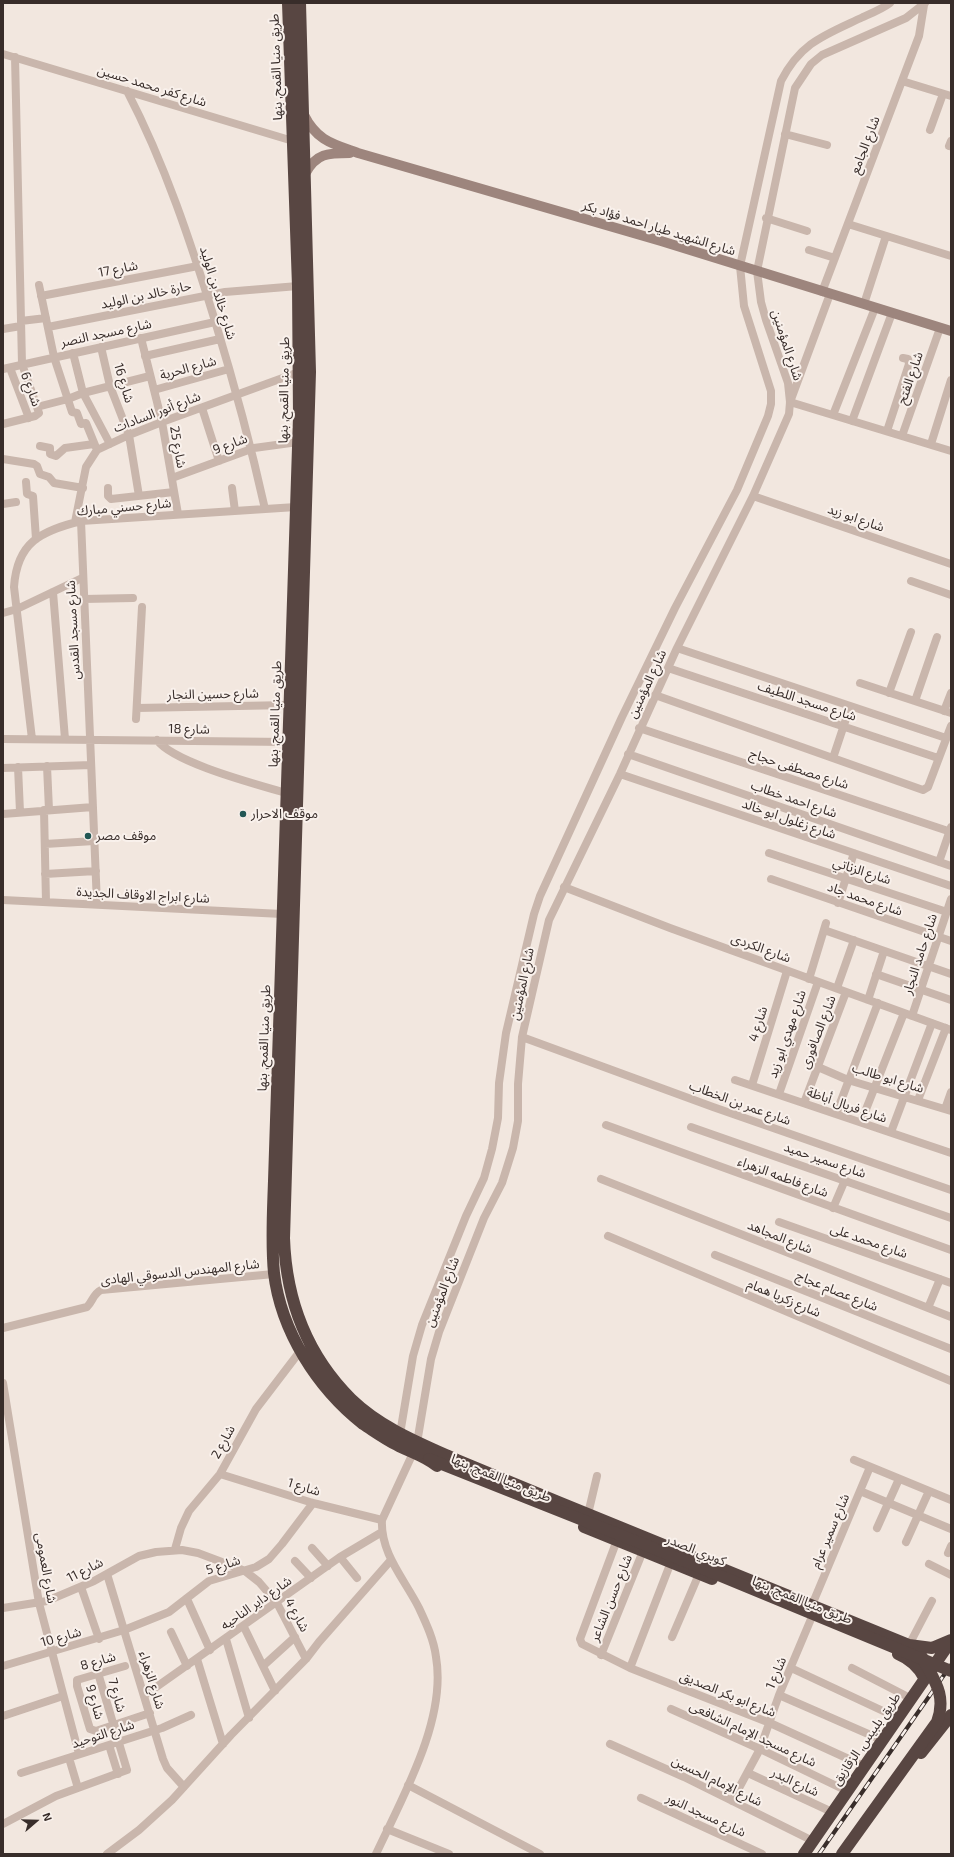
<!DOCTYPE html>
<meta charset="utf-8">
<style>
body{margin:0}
#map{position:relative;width:954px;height:1857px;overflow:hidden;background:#f2e7df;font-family:"Exo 2",sans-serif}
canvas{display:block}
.frame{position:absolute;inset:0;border:4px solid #382d2a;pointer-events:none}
.north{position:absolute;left:16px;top:1801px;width:40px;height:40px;-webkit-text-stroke:3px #f9f1ec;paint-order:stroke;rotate:70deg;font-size:11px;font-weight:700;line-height:16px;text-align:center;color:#382d2a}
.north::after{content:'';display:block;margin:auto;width:14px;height:18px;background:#382d2a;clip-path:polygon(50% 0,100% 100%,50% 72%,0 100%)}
</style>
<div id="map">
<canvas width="954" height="1857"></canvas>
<div class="frame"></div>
<div class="north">N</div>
</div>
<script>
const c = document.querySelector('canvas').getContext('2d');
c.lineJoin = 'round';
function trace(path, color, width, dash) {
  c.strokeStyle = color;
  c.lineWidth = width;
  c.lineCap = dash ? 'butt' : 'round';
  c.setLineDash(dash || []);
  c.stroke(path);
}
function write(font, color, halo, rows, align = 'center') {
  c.font = font + ' "Exo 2","Noto Sans Arabic",sans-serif';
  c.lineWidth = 4;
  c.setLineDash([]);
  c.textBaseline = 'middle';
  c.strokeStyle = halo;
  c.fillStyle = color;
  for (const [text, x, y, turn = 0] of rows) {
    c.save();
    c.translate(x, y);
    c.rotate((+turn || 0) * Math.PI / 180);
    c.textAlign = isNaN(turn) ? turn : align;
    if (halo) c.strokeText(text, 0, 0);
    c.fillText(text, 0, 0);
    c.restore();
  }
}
trace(new Path2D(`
 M3,54l290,87
 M902,81l49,15
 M127,91c38,73 64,152 88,230 19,62 36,125 50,188
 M930,130l13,-36
 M785,134l42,11
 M949,146l2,-5
 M766,218l41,13
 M848,224l103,32
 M809,250l26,8
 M39,285l15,72 18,55 5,1 4,11 5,-1 11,27
 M822,292l97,-256 5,-31
 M830,294l-40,108 161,49
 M41,296l157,-30
 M864,304l22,-68
 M21,321l25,-3
 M48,327l177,-35 73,-6
 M3,329l18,-3
 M141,338l21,84 16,92
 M101,347l9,39 19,49 10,61
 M73,353l10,40 27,51
 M145,356l75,-17
 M10,368l19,50
 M3,369l212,-47
 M154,390l75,-21
 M37,407l31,-8 15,-6 67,-17
 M202,408l17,53
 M833,415l42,-107
 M852,421l40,-108
 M3,424l32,-8 4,-3 -17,-49 -7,-307
 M887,431l22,-67 -1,-5 -5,-1
 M902,436l38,-108
 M931,444l20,-64
 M40,446l10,2v6l6,2 9,-8 29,-4
 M3,459l31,5 3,2 3,8 9,3 5,6 29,5
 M172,478l82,-30 44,-6
 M26,482l1,12 6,2 3,43
 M108,488v8l3,3 63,-7
 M232,488l3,23
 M753,496l198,68
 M3,504l13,-2
 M81,521l16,383
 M75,522l11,-55 11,-17 32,-15 33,-13 137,-50
 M911,581l40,14
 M53,592l12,147
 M84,599l49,-1
 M3,613l14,-4 65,-31
 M677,648l269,90
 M668,668l270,90
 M860,683l91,30
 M889,693l22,-61
 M655,695l268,95 5,-3 23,-61
 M915,701l22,-64
 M137,708l152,-3
 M944,711l7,-18
 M136,719l6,-112
 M639,728l312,104
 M3,739l285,3
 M32,739l-18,-152c3,-45 27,-56 67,-66l215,-14
 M157,740c17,23 99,44 129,53
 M628,754l323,112
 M833,758l17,-51
 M47,766l2,44
 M18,767l2,45
 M3,768l88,-3
 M620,774l331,112
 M44,810l2,92
 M3,814l90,-7
 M45,844l49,-3
 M769,853l178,59
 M939,862l12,-35
 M45,874l51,-3
 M771,879l180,62
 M564,887l106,41 281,102
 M3,900l279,14
 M838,903l16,-50
 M824,930l127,44
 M876,974l75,26
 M809,979l17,-56
 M837,988l17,-48
 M868,1000l16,-49
 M912,1016l39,-117
 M522,1037l191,70 238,83
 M818,1067l30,13 103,31
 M735,1080l216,73
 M752,1085l35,-114
 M779,1094l39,-112
 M918,1100l28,-72
 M804,1103l42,-111
 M945,1109l6,-17
 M836,1114l42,-111
 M861,1122l43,-109
 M606,1125l345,125
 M691,1127l260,91
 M891,1132l41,-109
 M601,1179l350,138
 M833,1208l12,-28
 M779,1222l172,61
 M608,1236l343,145
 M715,1255l236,94
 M928,1308l12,-29
 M3,1328l84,-21c6,-6 6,-13 14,-17l173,-16
 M3,1383l36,220 40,151
 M400,1434l13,-78 9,-31 44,-109 18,-38 8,-29 6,-31 1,-35 7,-50 28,-119 6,-18 82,-179 53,-109 62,-118 31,-74 3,-12v-13l-27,-85 -4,-40 41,-185c20,-39 44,-46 82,-64 9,-4 19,-8 27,-14
 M417,1443l14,-84 8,-27 45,-114 18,-35 11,-35 5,-27v-37l4,-47 27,-117 71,-146 57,-126 76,-152 36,-82 1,-12 -2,-19 -22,-63 -5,-18 -4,-31 38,-183 16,-24 11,-9 84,-37 19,-15
 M854,1460l97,40
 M220,1474l93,29 69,17
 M860,1491l91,38
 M588,1514l9,-38
 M877,1528l22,-49
 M617,1540l-37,99 2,5 48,24 140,55 94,43
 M906,1542l23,-51
 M312,1548l16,18
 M175,1549l6,-21 8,-17 31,-37 36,-65 45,-59
 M948,1553l3,-7
 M340,1557l17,21
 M295,1561l16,17
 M929,1564l22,11
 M107,1574l56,185 4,9 17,19
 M81,1587l18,52
 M187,1599l23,51
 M812,1605l58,-138
 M3,1608l44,-7 47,-20 45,-25 17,-4 26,-2 16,3 32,12 15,6 14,11 18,21 29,56
 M244,1627l31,64
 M171,1632l16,34
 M672,1637l27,-63
 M226,1639l23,79
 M909,1645l23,-44
 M601,1655l42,-104
 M197,1659l26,85
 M3,1666l121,-36 45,-18 40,-31 47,-14 13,-8 13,-15 31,-41
 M125,1666l-48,14v6l13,43 6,2 54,-18
 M263,1666l32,-29
 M630,1668l41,-106
 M791,1668l107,50
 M852,1668l60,31
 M145,1695l195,-138 42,-25
 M779,1695l103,45
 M671,1709l89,40 87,42
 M3,1716l60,-20
 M610,1744l74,33 129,64
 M109,1745l9,29
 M69,1758l9,30
 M21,1773l141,-45 29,-13
 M748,1773l84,39
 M408,1785l132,69
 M641,1798l121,56
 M732,1801l28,-52 19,-54 32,-76
 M3,1824l53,-28 71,-26 -29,-97
 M387,1829l62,25
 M107,1854l32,-24 33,-30 59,-65 75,-76 13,-17 72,-82
 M376,1854c26,-56 71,-134 60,-197 -2,-17 -10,-34 -17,-49 -14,-28 -39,-55 -37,-88l31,-67`), '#c9b6ac', 8);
trace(new Path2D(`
 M304,115c13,26 29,29 54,38l303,88 290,90
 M305,174c11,-21 23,-21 45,-21`), '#9d857d', 10);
trace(new Path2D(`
 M288,3l10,283 1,131 -25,764c-1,31 -3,62 0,92 7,58 43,115 89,151 11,7 22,15 34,21 13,7 28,11 40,21
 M300,3l10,369 -26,866c2,61 23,117 67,161 30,29 68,44 106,61 33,14 66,27 99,41 118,48 236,96 353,144l23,3 19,-8
 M584,1527l128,52
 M898,1654c12,5 21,13 27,25
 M921,1753l30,-38
 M804,1854l147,-213`), '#584642', 12);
const rail = new Path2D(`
 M819,1854l132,-189`);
trace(rail, '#382d2a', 4);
trace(rail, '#f9f1ec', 2.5, [8]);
trace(new Path2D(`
 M429,1459l224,89 298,123
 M842,1854l95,-132c10,-27 -3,-42 -15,-65`), '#584642', 12);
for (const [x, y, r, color] of [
 [243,814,4,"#225754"],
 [88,836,4,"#225754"]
]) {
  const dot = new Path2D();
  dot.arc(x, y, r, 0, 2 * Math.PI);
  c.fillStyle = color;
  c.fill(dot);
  trace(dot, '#f9f1ec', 1.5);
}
write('13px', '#382d2a', '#f9f1ec', [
 ["طريق منيا القمح, بنها",276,67,-92],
 ["شارع كفر محمد حسين",152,86,17],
 ["شارع الجامع",865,145,-69],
 ["شارع الشهيد طيار احمد فؤاد بكر",659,228,17],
 ["شارع 17",118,269,-11],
 ["شارع خالد بن الوليد",218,293,73],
 ["حارة خالد بن الوليد",146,295,-12],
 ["شارع مسجد النصر",106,333,-12],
 ["شارع المؤمنين",787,345,72],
 ["شارع الحرية",188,368,-15],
 ["شارع الفتح",910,378,-71],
 ["شارع 16",124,383,73],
 ["شارع 6",31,389,70],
 ["طريق منيا القمح, بنها",284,390,-89],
 ["شارع أنور السادات",157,412,-21],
 ["شارع 9",230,444,-20],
 ["شارع 25",178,447,80],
 ["شارع حسني مبارك",124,507,-5],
 ["شارع ابو زيد",856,518,19],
 ["شارع مسجد القدس",73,630,-93],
 ["شارع المؤمنين",647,684,-65],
 ["شارع حسين النجار",213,694,-1],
 ["شارع مسجد اللطيف",807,701,18],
 ["طريق منيا القمح, بنها",275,714,-88],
 ["شارع 18",189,729,1],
 ["شارع مصطفى حجاج",799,769,18],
 ["شارع احمد خطاب",794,799,19],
 ["شارع زغلول ابو خالد",789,819,19],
 ["شارع الزناتي",862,871,18],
 ["شارع ابراج الاوقاف الجديدة",143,895,3],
 ["شارع محمد جاد",865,899,19],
 ["شارع الكردى",761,948,20],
 ["شارع حامد النجار",920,954,-72],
 ["شارع المؤمنين",522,984,-78],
 ["شارع 4",758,1024,-73],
 ["شارع الصافورى",818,1032,-69],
 ["شارع مهدي ابو زيد",787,1034,-71],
 ["طريق منيا القمح, بنها",264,1038,-88],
 ["شارع ابو طالب",888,1078,17],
 ["شارع عمر بن الخطاب",740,1103,20],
 ["شارع فريال أباظة",847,1105,19],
 ["شارع سمير حميد",825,1160,19],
 ["شارع فاطمه الزهراء",783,1177,20],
 ["شارع المجاهد",780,1237,22],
 ["شارع محمد على",869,1241,19],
 ["شارع المهندس الدسوقي الهادى",180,1272,-6],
 ["شارع عصام عجاج",837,1291,22],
 ["شارع المؤمنين",442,1292,-69],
 ["شارع زكريا همام",784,1298,23],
 ["شارع 2",223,1442,-62],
 ["طريق منيا القمح, بنها",501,1478,22],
 ["شارع 1",304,1487,17],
 ["شارع سمير عرام",830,1531,-67],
 ["كوبري الصدر",696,1550,22],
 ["شارع 5",223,1565,-18],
 ["شارع العمومى",46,1568,80],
 ["شارع 11",85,1570,-27],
 ["شارع حسن الشاعر",611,1598,-68],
 ["طريق منيا القمح, بنها",802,1600,22],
 ["شارع داير الناحيه",256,1603,-35],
 ["شارع 4",297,1615,61],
 ["شارع 10",61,1637,-16],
 ["شارع 8",98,1661,-16],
 ["شارع 1",776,1673,-67],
 ["شارع الزهراء",152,1680,73],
 ["شارع ابو بكر الصديق",728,1694,22],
 ["شارع 7",117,1695,74],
 ["شارع 9",95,1702,74],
 ["شارع التوحيد",103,1734,-18],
 ["شارع مسجد الإمام الشافعى",753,1734,25],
 ["طريق بلبيس, الزقازيق",866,1739,-55],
 ["شارع الإمام الحسين",717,1781,26],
 ["شارع البدر",795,1782,25],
 ["شارع مسجد النور",706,1815,25]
]);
write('13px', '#382d2a', '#f9f1ec', [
 ["موقف الاحرار",251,814],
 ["موقف مصر",96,836]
], 'left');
</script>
